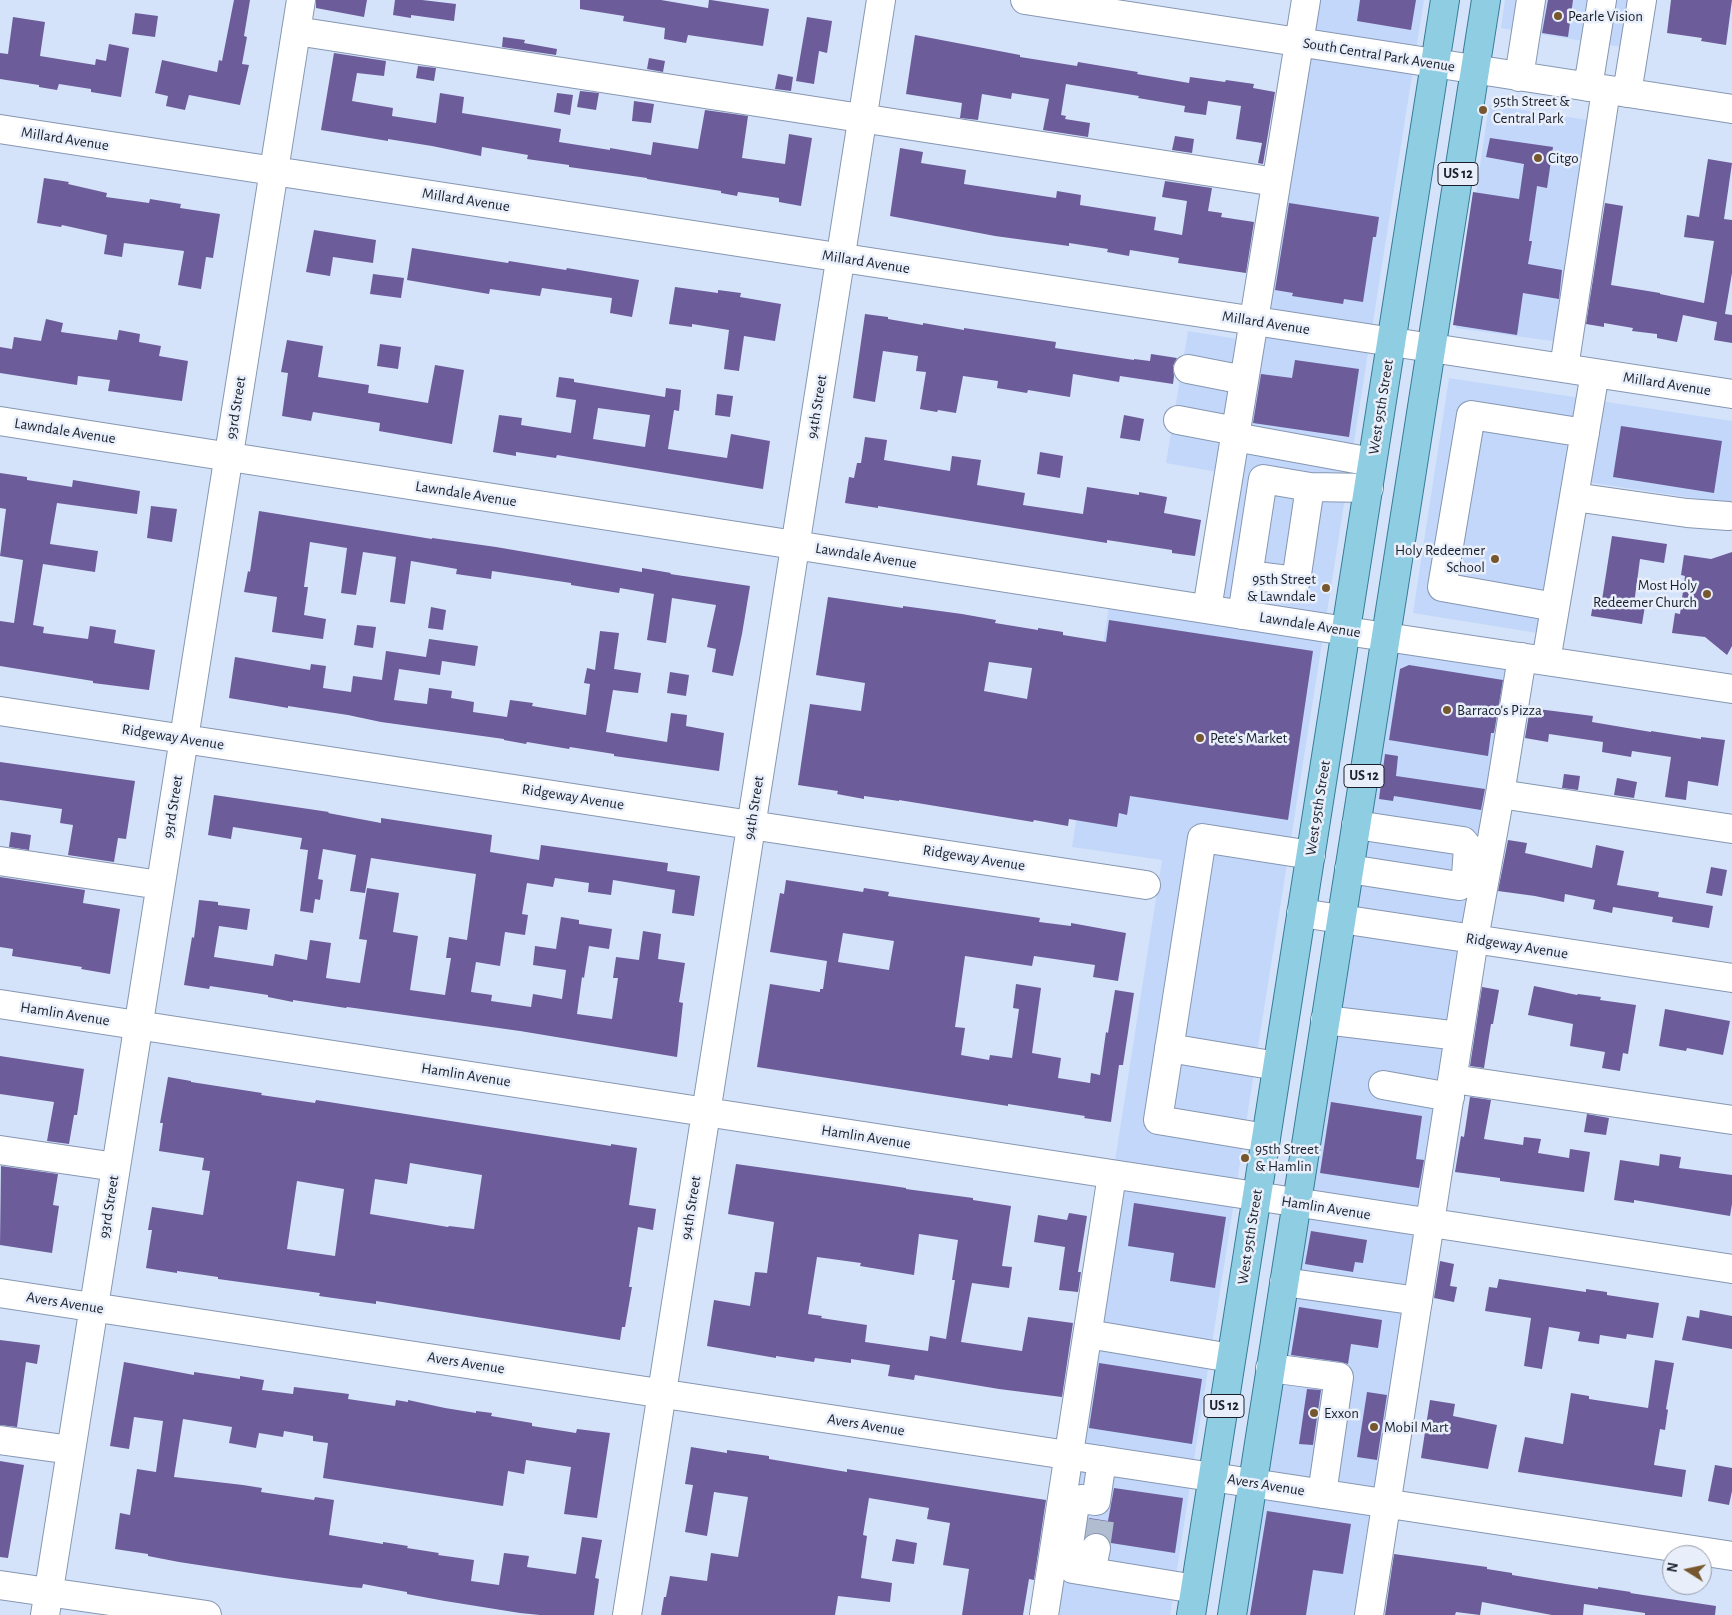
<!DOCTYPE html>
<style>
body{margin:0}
#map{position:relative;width:1732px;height:1615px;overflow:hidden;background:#d5e3fa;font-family:"Alegreya Sans",sans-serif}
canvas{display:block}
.north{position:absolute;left:1662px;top:1545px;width:50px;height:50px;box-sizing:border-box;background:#e8effb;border:1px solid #969ca7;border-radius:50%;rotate:280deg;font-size:14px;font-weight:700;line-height:20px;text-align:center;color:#1a202a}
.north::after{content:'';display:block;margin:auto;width:18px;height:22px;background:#77572d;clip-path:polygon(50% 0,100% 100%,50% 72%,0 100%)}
</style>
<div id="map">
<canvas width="1732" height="1615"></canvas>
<div class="north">N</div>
</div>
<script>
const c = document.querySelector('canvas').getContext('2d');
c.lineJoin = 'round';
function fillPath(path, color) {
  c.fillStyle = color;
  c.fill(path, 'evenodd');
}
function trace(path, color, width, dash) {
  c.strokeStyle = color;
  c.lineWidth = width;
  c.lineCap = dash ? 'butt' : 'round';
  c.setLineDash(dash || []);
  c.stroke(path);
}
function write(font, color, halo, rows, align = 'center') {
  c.font = font + ' "Alegreya Sans",sans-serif';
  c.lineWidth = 5;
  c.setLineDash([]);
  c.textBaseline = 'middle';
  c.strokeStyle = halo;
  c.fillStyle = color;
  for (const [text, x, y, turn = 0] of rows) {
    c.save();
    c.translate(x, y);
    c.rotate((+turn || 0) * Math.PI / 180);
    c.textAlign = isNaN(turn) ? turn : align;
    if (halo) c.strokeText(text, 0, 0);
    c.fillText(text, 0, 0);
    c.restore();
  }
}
fillPath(new Path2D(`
 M1306,0h118l-170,1072 -84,543h-126l118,-755 -90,-13 37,-241 96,15 24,-147 -63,-11 22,-132 62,10z
 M1505,0h137l-8,49 -133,-21z
 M1489,105l112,17 -34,221 -111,-15z
 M1449,378l283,43v83l-152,-23 -24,155 -143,-23z
 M1396,652l124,17 -151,946h-124z`), '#c2d7fa');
fillPath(new Path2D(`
 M234,0h16l-6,36 3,1 -5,27 7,1 -9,40 -51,-10 -4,15 -19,-4 2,-10 -13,-3 7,-33 55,12 2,-12 3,1z
 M316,0h51l-3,17 -48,-9z
 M395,0h27l34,4 -2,17 -43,-6v3l-18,-3z
 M580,0h81l47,8 1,-8h2l58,9 -6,37 -75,-11 -2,8 -22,-4 1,-11 -42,-7 1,-5 -44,-7z
 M1360,0h56l-5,30 -54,-9z
 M1548,0h25l-5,37 -26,-4z
 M1671,0h61l-6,45 -25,-4 1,-3 -35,-5z
 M135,13l23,3 -3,21 -23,-3z
 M13,17l32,5 -5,34 55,9 1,-6 10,2 3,-17 20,4 -8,49 -30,-5v-3l-32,-5 -2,6 -18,-3v-2l-39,-6v-26l8,1z
 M807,17l25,4 -5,32 -8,-2 -5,33 -18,-3z
 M915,35l105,20v2l57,9 1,-4 60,10 -1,2 52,9 1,-6 35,5 1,-2 28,4 -1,4 22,4 -12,72 -5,-1 4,-20 -26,-4 5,-33 -33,-5 -2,14 -22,-3 1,-6 -47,-8 1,-2 -73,-12 -5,31 5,1 -1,3 25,4 -2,14 -45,-7 6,-31 -37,-6 -1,6 -29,-5 -4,26 -18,-2 2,-15 -56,-9z
 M503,37l22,3 -1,3 33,6 -1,6 -54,-8z
 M334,53l52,8 -2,15 -27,-3 -5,28 41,7 -1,8 44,7 4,-30 24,4 -2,16 99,16 -2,13 51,8v-2l41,7 2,-13 45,7 7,-39 43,6 -6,42 43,6 4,-30 23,4 -11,68 -22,-4v-4l-41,-6 -1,4 -16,-3v-2l-74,-12v-1l-78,-11v-2l-42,-6 1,-4 -46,-8 -1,9 -49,-10 -44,-7v2l-67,-11z
 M649,58l16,3 -2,11 -16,-3z
 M418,66l18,2 -2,13 -18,-3z
 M778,74l15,3 -2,14 -16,-2z
 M580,91l19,2 -3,17 -19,-3z
 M557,93l16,2 -3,20 -16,-3z
 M634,101l20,3 -3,19 -19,-2z
 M1175,136l19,3 -2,14 -20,-3z
 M1490,138l63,9 -6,41 -10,-2 -8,55h3l-4,23 34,6 -3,29 -36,-6 -6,42 -64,-10 20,-133 46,7 5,-35 -38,-7z
 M900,148l23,4 -2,11 45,7 -2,14 92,14 1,-7 24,4 -1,10 76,12 -2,13 28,5 5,-34 -25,-4 3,-16 47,7 -4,23 14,2 -1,4 33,5 -8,51 -68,-10 1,-5 -49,-8 -1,6 -22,-4 1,-3 -39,-6v3l-74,-10 -105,-20z
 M1708,159l24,4 -8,56 8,1v53l-7,41 7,1v28l-18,-3 3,-18 -34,-7 -6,27 -20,-4v-4l-25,-3 1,-3 -29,-5v4l-18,-3 19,-121 18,3 -12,79 49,8v1l44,9 10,-62 -30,-4 3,-22 12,2z
 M44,178l25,4 -1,2 39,9 -1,4 43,6 1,-4 31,5 -1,4 40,6 -7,44 -7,-1 -5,32 -23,-4 6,-34 -60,-8 -2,14 -18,-3 3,-19 -45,-10 -1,2 -24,-4z
 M1289,203l90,14 -3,20h-3l-10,65 -19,-3 -1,5 -51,-8 1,-3 -18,-3z
 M314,230l62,10 -3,23 -40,-6 -3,19 -24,-4z
 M412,248l96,15 1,-2 57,9 1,-2 72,12 -7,37 -22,-4 2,-15 -70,-10 -2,8 -50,-7 -1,5 -82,-14z
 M373,274l31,4 -3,20 -31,-4z
 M675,287l43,6v-3l23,3 -1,4 41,7 -6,37 -31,-5 -5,35 -15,-2 5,-39 -37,-6v3l-23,-3z
 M865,314l23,3v2l35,6v-2l41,7v-2l92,14 -1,6 79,12v-1l16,2 1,-7 26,4 -4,8 1,10 -1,8 -53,-8 -1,6 -46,-8 -3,23 -42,-7 -1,3 -30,-5 1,-7 -35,-5 -7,37 -18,-3 -1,2 -17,-3 6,-37 -10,-1 2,-15 -35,-5 -8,51 -22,-4z
 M46,319l17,4 -2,9 56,8 2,-10 21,4 -1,8 22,4 -2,10 29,5 -6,40 -74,-10 2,-11 -32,-4 -1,9 -77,-12v-26l12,2 2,-12 27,4z
 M287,340l36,6 -5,31 51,8 -1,8 60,10 7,-38 29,5 -12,74 -73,-13 1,-8 -67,-11 -2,9 -29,-5 6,-43 -7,-1z
 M380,344l21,3 -3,22 -21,-3z
 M1295,360l64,9 -10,68 -96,-14 8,-49 31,4z
 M559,377l15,2v3l91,15 1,-9 15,2 -2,21 -5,-1 -6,39 59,9 4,-24 39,7 -7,48 -206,-34 -1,3 -40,-6v4l-23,-4 6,-37 23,3 -1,7 50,8 5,-33 -20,-3zM598,408l52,7 -5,32 -52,-8z
 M717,394l16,2 -3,21 -15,-2z
 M1124,415l20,4 -4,22 -20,-3z
 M1621,426l101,15 -8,52 -101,-16z
 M865,437l22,3 -3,20 66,11 2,-15 29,4 -4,25 48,8 -2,12 60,9 4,-27 52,8v-3l28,5 -3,16 37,7 -6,36 -23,-3v-3l-65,-10v3l-229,-37v2l-33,-5 4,-26 5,1 3,-15h4z
 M1040,452l23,4 -3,22 -23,-4z
 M0,473l27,4v3l45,7 1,-7 67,11 -3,23 -80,-11 -7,41 48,7 -3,21 -52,-8 -10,61 11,2 -1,6 45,6 2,-13 26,4 -2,13 41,7 -6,40 -56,-7v-2l-93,-15v-45l14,2 9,-63 -23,-4 6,-47 -6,-1z
 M151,506l26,3 -5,33 -25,-4z
 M259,511l173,28v-1l64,9 146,25v-4l29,5 -1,1 80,12 -8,48 -9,42 -21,-4 4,-23 -9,-2 9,-42 -44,-7 -6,45 -19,-3 7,-46 -34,-6 -1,5 -48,-8v-2l-79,-12 -1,8 -35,-5 1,-5 -46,-8 -6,43 -15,-2 6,-45 -33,-5 -7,43 -15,-2 6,-45 -37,-6 -6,45h4l-4,28 22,4 -3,20 -51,-7 5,-35 -33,-5 4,-21 2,1z
 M1612,536l55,8 -3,19 -24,-4 -6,45 11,2 -3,18 -51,-8 3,-18 8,2z
 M1732,552v94l-5,9 -22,-18 -33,-4 3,-20 5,1 5,-38 -4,-1 3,-20 27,4z
 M828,597l75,11v-2l59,8 34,6 -1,3 43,7v-2l25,4v3l43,7 3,-22 204,31 -25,169 -158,-24 -3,19 -8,-2 -2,14 -48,-8 -1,7 -34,-6 -1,2 -134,-22v1l-35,-5v3l-27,-5 1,-3 -40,-6 12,-81 51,7 4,-28 -49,-8zM989,662l43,6 -5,31 -43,-8z
 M431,607l15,3 -3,20 -15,-2z
 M357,625l19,2 -3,21 -19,-3z
 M600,631l19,2 -5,36 27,4 -3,20 -25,-3 -7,42 61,10 4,-29 16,2 -1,11 38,7 -5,38 -105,-15v-2l-44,-7 -1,2 -42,-7 -1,2 -22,-4v-1l-123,-17 -33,-7 -60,-9v2l-23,-4 -36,-6 6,-41 75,13 1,-6 15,2 -3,22 28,4 2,-16 29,4 4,-29 40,6 3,-18 49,7 -3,20 -33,-5 -2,14 -41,-6 -5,31 33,4 2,-16 23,3 -1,7 23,4 -1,10 34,5 3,-17 23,3 -1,3 54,9 4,-31 -6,-1 3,-15 8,2z
 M1409,665l94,15 -9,53h-3l-3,23 -99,-16 11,-71z
 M670,672l19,3 -3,21 -19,-3z
 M1530,708l63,8 -1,6 59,10v-1l50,8v-2l24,3 -7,46 -30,-5 -2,19 -21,-3 6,-40 -39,-6 -1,6 -29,-5 1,-10 -54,-8 -1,8 -23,-4z
 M1385,754l13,2 -2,20 89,13 -4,21 -87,-14 -1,5 -14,-2z
 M0,762l135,19 -9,58 -8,-1 -4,24 -46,-7 5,-30 -13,-2 2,-14 -62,-9z
 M1564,774l16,2 -2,14 -16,-2z
 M1617,778l20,4 -3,16 -20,-3z
 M214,795l115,17 -1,1 53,10v-5l111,17 -2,17 49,8 2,-15 127,18 -1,8 33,5 -6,40 -22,-3 3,-23 -62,-10 -2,15 -23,-3 1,-9 -34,-5 -2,9 -26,-4 -5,31 6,1 -3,20 -20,-3 -5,34 -24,-4 -5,30 21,3 -1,6 40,6 2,-13 29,5 4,-29 -33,-5 2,-19 21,3 5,-32 18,3v4l33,5 -3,20 -20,-3 -5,32 -2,-1 -5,37 35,5 6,-41h-5l3,-21 23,3 4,-29 18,3 -3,25 27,4 -6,39 4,1 -6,54 -157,-26 -173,-24 -1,1 -53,-8v2l-25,-5v-2l-58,-9 -1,3 -25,-4 8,-48 2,1 5,-38 19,2v3l32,4 -3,21 -28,-4 -5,31 59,9 2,-12 32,6 3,-20 21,3 -5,35 34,5 7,-43 -8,-1 8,-51 32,5 -6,39 25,4 -8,54 35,5 6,-37h-5l3,-21 18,3 9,-66 -105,-16 -6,35 -15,-2 6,-36 -33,-6 -5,30 5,1 -3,20 -5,-1 -2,14 -13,-2 8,-61 -8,-1 2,-11 -69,-11 -2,12 -23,-4z
 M11,832l20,3 -2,15 -20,-3z
 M1508,840l19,3 -2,10 67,15 4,-23 28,6 -7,34 42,7 -1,5 55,9 -4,22 -37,-6 1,-5 -60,-10 -1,6 -19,-4 2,-9 -30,-6 -1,8 -29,-6 -37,-5z
 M1711,867l16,3 -5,26 -16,-3z
 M0,877l85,13 -2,13 37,6 -10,65 -29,-5 1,-2 -70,-11 1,-7 -13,-2z
 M786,880l77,12 1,-4 25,4 -1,4 152,22 -1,4 32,4v-3l55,10 -8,48 -25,-4 2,-12 -61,-9 -2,10 -67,-10 -10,71 10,1 -4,27 28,5 1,-5 22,3 7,-49 -6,-1 3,-24 25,4 -9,65 29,5 -3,20 32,5 1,-10 9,2 6,-43 2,1 7,-43 19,3 -11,72h-4l-8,57 -27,-4 1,-2 -77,-12v2l-251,-39 13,-83 50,8v-3h3l4,-28 -57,-9 10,-59 4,1zM843,933l51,8 -5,29 -51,-8z
 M1534,986l43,9 1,-1 23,3 -1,3 36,5 -8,49 -5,-1 -3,18 -18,-3 3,-16 -35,-6 3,-22 -45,-9z
 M1482,987l17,3 -6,34h-2l-7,44 -14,-2z
 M1665,1009l65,12 -7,34 -36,-7 -1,3 -27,-5z
 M0,1056l84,13 -7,46h-3l-5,29 -22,-3 7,-39 -54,-8z
 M168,1077l23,4v1l71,11 -1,2 54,8 1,-3 295,46v-2l26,4 -8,57 27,4 -3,21 -15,-3 -9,60h3l-7,40h-3l-2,13 -244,-39v3l-57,-8 1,-3 -102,-14v-2l-41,-6v2l-31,-5 6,-38h-4l4,-23 51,8 7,-44 -8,-1 2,-12 -45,-7 4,-28h-3zM410,1163l72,12 -8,54 -25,-3 -1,1 -78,-13 5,-35 32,5zM297,1181l47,8 -9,67 -48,-7z
 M1470,1097l21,3 -7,39 39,6 1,-8 17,2 -3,14 31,5 1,-9 20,3 -6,40 -84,-11v-3l-45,-6 6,-36 3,1z
 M1331,1102l91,14 -6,43 8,1 -5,28 -99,-15z
 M1587,1114l22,4 -3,17 -22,-3z
 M1660,1154l21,3 -2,11 53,7v29l-2,12 -96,-16v3l-20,-3 6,-40 39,6z
 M736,1164l150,21 20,3v1l67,9v2l38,6 -9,60 10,1 -3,21 -37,-5 -11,59 61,9 6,-34 45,6 -11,74 -63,-8 -84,-14 -1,5 -26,-4 2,-11 -39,-6v4l-36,-5 -1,4 -38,-6v2l-69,-12 7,-46 36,6 5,-34 12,1 7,-51 -46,-8zM919,1234l39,6 -6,40h3l-9,59 -16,-3 -2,15 -63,-9 2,-17 -46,-7 1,-2 -14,-2 9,-57 44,6 -1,3 54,9z
 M1,1166l57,8 -5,31 6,1 -7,47 -52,-8z
 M1134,1203l92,14 -11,71 -45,-7 4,-28 -46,-7z
 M1069,1213l18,3 -9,56h3l-3,20 -19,-2 6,-43 -31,-5 4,-27 29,5z
 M1311,1231l56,9 -4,23 -8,-1 -2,10 -48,-8z
 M1440,1261l14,3 -4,22 7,1 -3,15 -20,-4z
 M1499,1279l87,13v-3l21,3v3l52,8 -6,35 -26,-4 -1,5 -26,-4 -1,9 -21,-3 2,-9 -31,-5 -7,42 -18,-3 7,-48 -46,-7 4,-24 8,1z
 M1299,1307l83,13 -4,28 -27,-4 -3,20 -7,-2 -50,-7z
 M1700,1310l32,6v33l-50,-9 5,-24 12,2z
 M0,1340l40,5 -3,19 -11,-2 -9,65 -17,-2z
 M1655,1360l19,3 -8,46 2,1 -3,20 -5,-1 -6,36 32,5 -4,27 -164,-25 7,-35 38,7 8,-51 18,3v3l59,9z
 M124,1362l70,13v-3l46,7v-3l24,4 -2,10 31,4 1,-7 55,7 -1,5 47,7 1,-6 12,2v-2l37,8 31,5v-2l16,2 -1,3 41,7v3l44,7 1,-4 33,4 -13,85 -33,-4 7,-47 -45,-7 -2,14 -16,-3 -5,35 -180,-28 5,-35 -15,-2v-5l-29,-5 -1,6 -24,-4 -3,15 -27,-5 3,-16 -49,-8 -9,58 69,8 19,3 -1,4 53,8 1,-3 19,3 -5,35 54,9v-2l25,4 -1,2 32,5 -1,2 36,5 -3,21 28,4 5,-32 25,3 -2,11 49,7 6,-37 20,3 -7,38 4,1 -5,36h-54l-20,-2 -75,-12 -38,-7v-2l-44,-8 -1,4 -12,-1 -73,-10 -98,-15 -31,-6v-2l-33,-5 5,-36 10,2 7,-46 19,3 7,-51 -29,-4 -5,32 -19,-3z
 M1099,1363l103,16 -10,65 -103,-16z
 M1307,1389l14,1 -8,55 -14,-1z
 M1367,1392l20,3 -10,65 -20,-3z
 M1430,1400l25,4 -2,12 44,9 -9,44 -67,-11z
 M691,1447l36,6v-3l42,6v3l78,13v-3l199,31 -12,80 -5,-1 -6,36h-61l7,-46 -26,-4 7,-42 -23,-4 2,-11 -60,-10 -6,37 4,1 -6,42 31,5 -2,19 -52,-6 -3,19h-174l3,-18h2l4,-21 37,5 4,-28 27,4 10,-60 -34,-5 -7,44 -22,-4 8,-47 -8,-1z
 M0,1461l24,4 -16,93 -8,-1z
 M1715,1465l17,3v23l-3,14 -21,-4z
 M1114,1488l69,10 -8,55 -64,-10 -5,-7 -7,-3h-8l-5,3 3,-18 19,3z
 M1267,1511l84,13 -8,50 -30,-4 -7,45h-56z
 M896,1539l21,4 -3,21 -22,-3z
 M1394,1554l93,13v2l25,4v2l54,9 32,5v-2l33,5 -1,1 86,13 -1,9h-70v-2l-61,-9 -1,11h-31l-70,-13 -2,13 -24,-3 -1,3h-70z`), '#6c5c9a');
trace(new Path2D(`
 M1096,1548l4,-28`), '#b0bcd0', 28, [28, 14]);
const minor = new Path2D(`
 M1025,0l707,109
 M296,31l980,151
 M1519,77l12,-77
 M1588,87l14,-87
 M1627,93l15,-93
 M0,129l1732,265
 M1564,368l42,-278
 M1188,369l56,11
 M1178,420l58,11
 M0,421l1346,210 386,58
 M1235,437l137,25
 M1574,497l113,16 41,3
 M1248,575l48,6 14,-94
 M1555,607l-113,-20 29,-172 114,18
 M1207,609l99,-609
 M1242,615l21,-136 47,8 59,1
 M1546,661l49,-288
 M0,711l1146,174
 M1500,794l232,35
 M0,861l160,24
 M1349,869l110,17 7,-10 2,-29 -5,-6 -107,-16
 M1301,913l431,65
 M0,1004l1732,265
 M1325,1020l134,16
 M1169,1048l108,18
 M1453,1079l279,41
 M1383,1085l67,12
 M1266,1138l-108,-18 44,-282 109,17
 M0,1150l116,17
 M1284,1282l134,19
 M0,1293l1732,263
 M1088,1334l143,24
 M1270,1368l69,9 -17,117
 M0,1440l71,10
 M1102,1460l-6,41 -15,-2 -6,5 -8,54 6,11 122,20
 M1085,1566l8,-3 3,-15
 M0,1585l207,30
 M45,1615l256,-1615
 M627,1615l254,-1615
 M1044,1615l68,-440
 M1369,1615l105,-676 26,-145 22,-137`);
const major = new Path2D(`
 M1191,1615l254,-1615
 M1232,1615l254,-1615`);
trace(minor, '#8697b1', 30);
trace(major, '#367b97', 30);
trace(minor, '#fff', 28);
trace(major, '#8fcde3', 28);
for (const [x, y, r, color] of [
 [1558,16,5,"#77572d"],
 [1483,110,5,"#77572d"],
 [1538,158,5,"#77572d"],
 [1495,559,5,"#77572d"],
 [1326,588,5,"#77572d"],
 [1707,594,5,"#77572d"],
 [1447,710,5,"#77572d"],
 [1200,738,5,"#77572d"],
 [1245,1158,5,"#77572d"],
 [1314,1413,5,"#77572d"],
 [1374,1427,5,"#77572d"]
]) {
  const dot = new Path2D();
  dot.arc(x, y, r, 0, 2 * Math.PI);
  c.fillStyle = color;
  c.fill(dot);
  trace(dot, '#e8effb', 2);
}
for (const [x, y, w] of [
 [1458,174,40],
 [1364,776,40],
 [1224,1406,40]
]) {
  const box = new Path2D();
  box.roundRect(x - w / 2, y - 11.5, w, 23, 4);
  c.fillStyle = '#e8effb';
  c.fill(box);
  trace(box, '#1a202a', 1);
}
write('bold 14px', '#1a202a', null, [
 ["US 12",1458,174],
 ["US 12",1364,776],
 ["US 12",1224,1406]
]);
write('15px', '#1a202a', '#e8effb', [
 ["Pearle Vision",1568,16],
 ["95th Street &",1493,101],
 ["Central Park",1493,118],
 ["Citgo",1548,158],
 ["Holy Redeemer",1485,550,"right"],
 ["School",1485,567,"right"],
 ["95th Street",1316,579,"right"],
 ["& Lawndale",1316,596,"right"],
 ["Most Holy",1697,585,"right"],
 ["Redeemer Church",1697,602,"right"],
 ["Barraco's Pizza",1457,710],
 ["Pete's Market",1210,738],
 ["95th Street",1255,1149],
 ["& Hamlin",1255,1166],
 ["Exxon",1324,1413],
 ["Mobil Mart",1384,1427]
], 'left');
write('15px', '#1a202a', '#e8effb', [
 ["South Central Park Avenue",1379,55,9],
 ["Millard Avenue",65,139,9],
 ["Millard Avenue",466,200,9],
 ["Millard Avenue",866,262,9],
 ["Millard Avenue",1266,323,9],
 ["Millard Avenue",1667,384,9],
 ["94th Street",817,407,-81],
 ["West 95th Street",1381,407,-81],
 ["93rd Street",236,408,-81],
 ["Lawndale Avenue",65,431,9],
 ["Lawndale Avenue",466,494,9],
 ["Lawndale Avenue",866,556,9],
 ["Lawndale Avenue",1310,625,9],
 ["Ridgeway Avenue",173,737,9],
 ["Ridgeway Avenue",573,797,9],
 ["93rd Street",173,807,-81],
 ["94th Street",754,808,-81],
 ["West 95th Street",1318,808,-81],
 ["Ridgeway Avenue",974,858,9],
 ["Ridgeway Avenue",1517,946,9],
 ["Hamlin Avenue",65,1014,9],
 ["Hamlin Avenue",466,1075,9],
 ["Hamlin Avenue",866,1137,9],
 ["93rd Street",109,1207,-81],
 ["94th Street",691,1208,-81],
 ["Hamlin Avenue",1326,1208,9],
 ["West 95th Street",1250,1237,-81],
 ["Avers Avenue",65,1303,9],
 ["Avers Avenue",466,1363,9],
 ["Avers Avenue",866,1425,9],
 ["Avers Avenue",1266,1485,9]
]);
</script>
